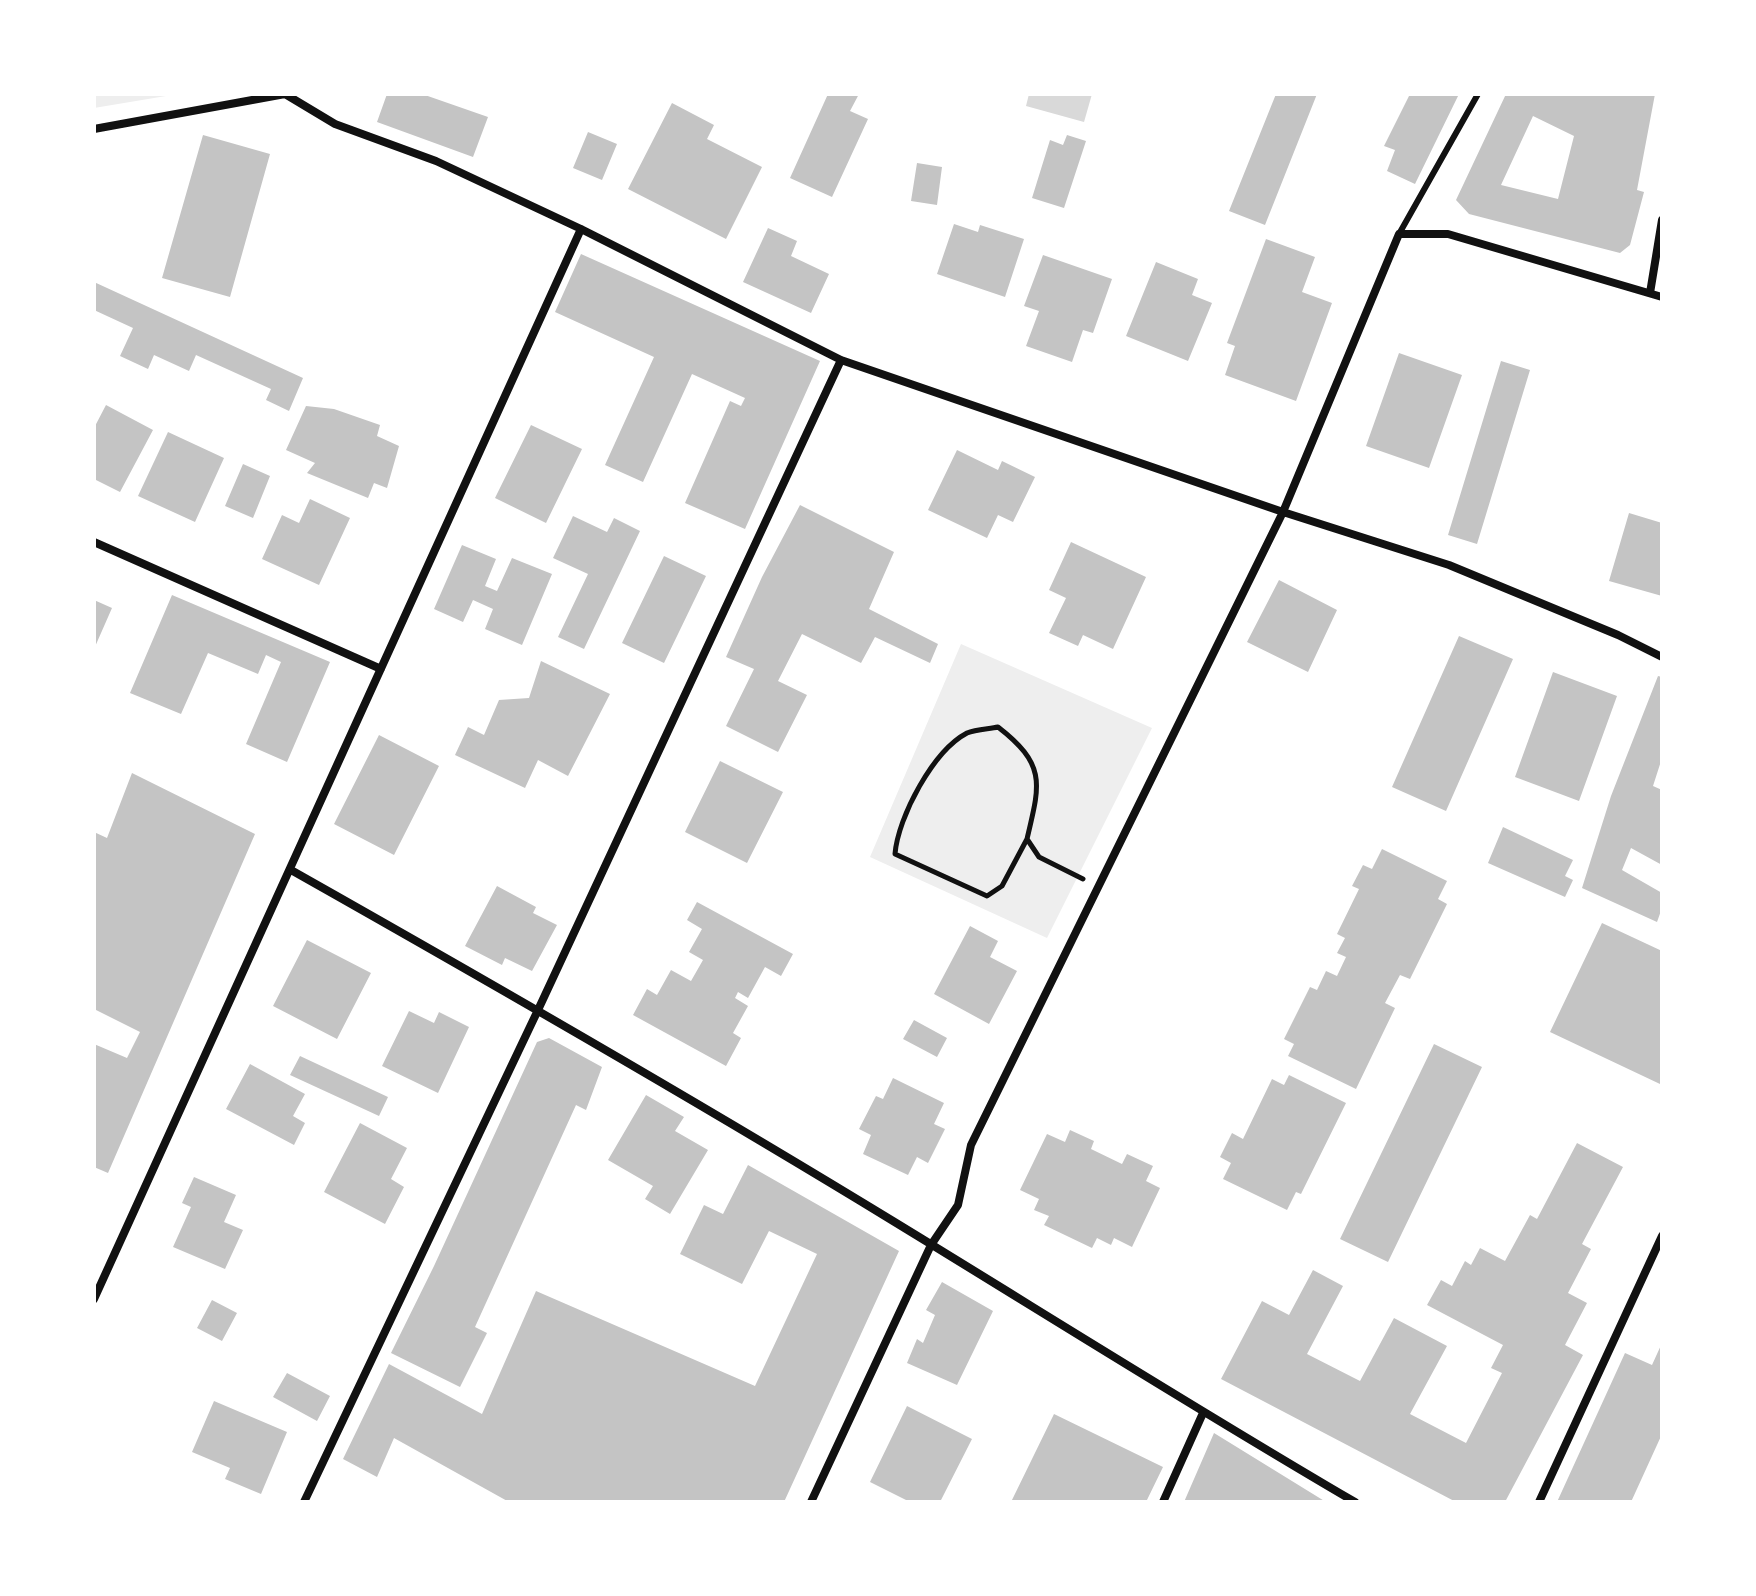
<!DOCTYPE html>
<style>
body{margin:0}
#map{position:relative;width:1756px;height:1596px;overflow:hidden;background:#fff;font-family:"DM Sans",sans-serif}
canvas{display:block}
.frame{position:absolute;inset:0;border:96px solid #fff;pointer-events:none}
</style>
<div id="map">
<canvas width="1756" height="1596"></canvas>
<div class="frame"></div>
</div>
<script>
const c = document.querySelector('canvas').getContext('2d');
c.lineJoin = 'round';
function fillPath(path, color) {
  c.fillStyle = color;
  c.fill(path, 'evenodd');
}
function trace(path, color, width, dash) {
  c.strokeStyle = color;
  c.lineWidth = width;
  c.lineCap = dash ? 'butt' : 'round';
  c.setLineDash(dash || []);
  c.stroke(path);
}
fillPath(new Path2D(`
 M94,94h84l-84,14z
 M961,644l191,84 -105,210 -177,-81z`), '#eee');
fillPath(new Path2D(`
 M1029,94h63l-8,28 -58,-16z`), '#d9d9d9');
fillPath(new Path2D(`
 M387,94h35l66,23 -15,40 -96,-35z
 M828,94h31l-9,17 18,8 -36,78 -42,-19z
 M1276,94h41l-52,131 -36,-14z
 M1410,94h49l-44,90 -28,-13 8,-21 -11,-4z
 M1506,94h149l-18,96 7,2 -14,53 -10,8 -151,-39 -13,-14zM1533,116l41,20 -16,63 -57,-14z
 M672,103l42,22 -7,14 55,28 -36,72 -98,-50z
 M588,132l29,12 -15,36 -29,-12z
 M203,135l67,19 -40,143 -68,-19z
 M1067,135l19,6 -22,67 -32,-10 18,-58 13,5z
 M917,163l25,4 -5,38 -26,-4z
 M954,224l24,8 2,-7 44,14 -19,58 -68,-23z
 M768,228l29,13 -6,15 38,18 -18,39 -68,-31z
 M1266,239l49,18 -13,35 30,11 -36,98 -71,-26 10,-29 -8,-3z
 M581,254l239,107 -75,168 -60,-26 45,-102 11,5 4,-8 -53,-24 -49,108 -38,-17 49,-108 -99,-45z
 M1043,255l69,24 -19,54 -10,-3 -11,32 -46,-16 13,-35 -15,-5z
 M1156,262l42,17 -6,16 20,8 -24,58 -62,-25z
 M94,282l209,96 -14,33 -23,-11 5,-11 -75,-34 -7,16 -35,-16 -6,14 -28,-13 13,-28 -39,-18z
 M1399,353l63,22 -33,93 -63,-22z
 M1501,361l29,9 -53,174 -29,-9z
 M106,405l47,25 -33,62 -26,-13v-51z
 M306,406l28,3 46,16 -3,11 22,10 -12,42 -13,-5 -6,15 -61,-25 8,-10 -29,-13z
 M531,425l51,24 -36,74 -51,-25z
 M168,432l56,26 -29,64 -57,-26z
 M957,450l41,20 4,-9 33,16 -22,45 -15,-7 -11,23 -59,-28z
 M243,464l27,12 -17,42 -28,-12z
 M310,499l40,19 -31,67 -57,-26 20,-44 17,8z
 M800,505l94,47 -25,57 69,35 -8,19 -55,-26 -14,26 -59,-29 -24,47 29,14 -29,57 -52,-26 28,-57 -28,-12 36,-80z
 M1629,513l33,10v73l-53,-15z
 M573,516l34,16 7,-14 26,13 -56,118 -26,-12 30,-63 -35,-16z
 M1071,542l75,35 -33,72 -30,-14 -5,11 -29,-13 17,-35 -17,-8z
 M462,545l34,14 -11,27 12,5 15,-33 40,16 -30,71 -37,-16 8,-20 -20,-9 -10,22 -29,-13z
 M664,556l42,20 -42,87 -42,-20z
 M1279,580l58,30 -29,62 -61,-30z
 M172,595l158,67 -43,100 -41,-18 35,-82 -15,-7 -8,19 -50,-21 -27,61 -51,-21z
 M94,600l18,8 -18,41z
 M1459,636l54,23 -67,152 -54,-24z
 M541,661l69,33 -42,82 -30,-16 -13,28 -70,-33 13,-28 16,8 15,-35 30,-2z
 M1553,672l64,24 -38,105 -64,-24z
 M1658,676l4,1v81l-9,28 9,4v75l-31,-17 -9,22 40,23v15l-5,14 -75,-34 29,-92z
 M379,735l60,31 -45,89 -60,-31z
 M720,761l63,31 -36,71 -62,-31z
 M132,773l123,61 -147,339 -14,-6v-123l33,14 13,-26 -46,-23v-177l13,6z
 M1503,827l70,33 -8,16 8,4 -8,17 -77,-34z
 M1382,849l65,32 -9,18 9,5 -37,75 -10,-4 -15,28 10,5 -39,81 -68,-33 6,-12 -10,-5 26,-52 7,3 9,-19 11,5 9,-19 -9,-4 8,-15 -8,-4 22,-45 -7,-3 11,-21 9,4z
 M497,886l39,21 -3,6 24,12 -25,46 -27,-13 -3,7 -37,-19z
 M697,902l96,52 -12,22 -16,-9 -17,31 -10,-6 -3,6 13,8 -15,27 8,5 -15,28 -93,-51 14,-26 10,6 14,-25 20,11 12,-21 -14,-8 13,-23 -15,-9z
 M1602,923l60,28v128l-2,5 -110,-52z
 M970,926l28,15 -8,16 27,14 -28,53 -55,-30z
 M307,940l64,33 -34,66 -64,-33z
 M409,1011l25,12 5,-11 30,15 -31,66 -56,-27z
 M914,1020l33,18 -10,19 -34,-18z
 M549,1038l53,29 -16,43 -10,-5 -101,222 12,6 -27,54 -69,-34 43,-87 103,-224z
 M1434,1044l48,23 -94,195 -48,-23z
 M300,1056l88,41 -9,19 -89,-41z
 M250,1064l55,30 -12,22 12,7 -11,22 -68,-36z
 M1289,1075l57,28 -45,91 -5,-2 -9,18 -64,-31 8,-16 -11,-6 12,-24 11,6 29,-60 12,6z
 M893,1078l51,25 -10,21 11,5 -17,34 -11,-6 -9,18 -45,-21 8,-19 -12,-6 17,-33 7,3z
 M646,1095l38,22 -9,14 33,19 -38,64 -25,-15 8,-13 -45,-26z
 M360,1123l47,25 -16,31 13,8 -19,37 -61,-32z
 M1070,1130l24,11 -3,8 31,15 5,-10 26,12 -7,15 14,7 -28,59 -18,-9 -3,7 -14,-7 -5,10 -48,-23 5,-9 -15,-6 5,-11 -19,-9 27,-56 18,8z
 M1577,1143l46,24 -41,77 9,5 -23,44 19,10 -22,42 18,10 -78,147h-49l-235,-123 41,-78 27,14 24,-45 30,16 -36,68 53,27 34,-63 53,28 -37,68 56,29 36,-70 -11,-5 12,-23 -76,-40 14,-25 11,6 13,-25 6,4 9,-17 25,13 25,-46 7,4z
 M748,1165l151,86 -115,251h-275l-115,-64 -17,39 -34,-18 46,-95 93,50 54,-123 219,95 62,-132 -48,-23 -27,53 -62,-30 24,-49 19,9z
 M194,1177l42,18 -12,27 19,8 -18,39 -52,-22 18,-40 -9,-4z
 M942,1282l51,29 -36,74 -50,-22 10,-24 6,4 12,-28 -9,-5z
 M212,1300l25,13 -15,28 -25,-13z
 M1662,1343v91l-31,68h-74l68,-149 27,12z
 M287,1373l43,23 -13,25 -44,-24z
 M214,1401l73,31 -26,62 -36,-15 5,-11 -38,-16z
 M907,1406l65,33 -32,63h-30l-40,-20z
 M1054,1414l109,53 -17,35h-135z
 M1214,1433l112,69h-142z`), '#c4c4c4');
trace(new Path2D(`
 M1027,839l-25,47 -15,10 -92,-42c3,-37 38,-103 72,-121 9,-4 22,-4 31,-6 49,38 42,57 29,112l12,18 44,22`), '#111', 5);
trace(new Path2D(`
 M1399,234l79,-140`), '#111', 6);
trace(new Path2D(`
 M94,129l191,-35 50,30 101,37 145,68 260,131 442,152 166,53 169,70 44,22
 M1650,293l12,-73
 M94,542l287,127
 M291,870c202,114 404,230 602,351 154,94 306,190 462,281
 M94,1299l487,-1070
 M304,1502l234,-492 303,-650
 M811,1502l120,-257 27,-40 13,-60 312,-633 116,-278h49l214,63
 M1163,1502l40,-89
 M1539,1502l123,-266`), '#111', 8);
</script>
